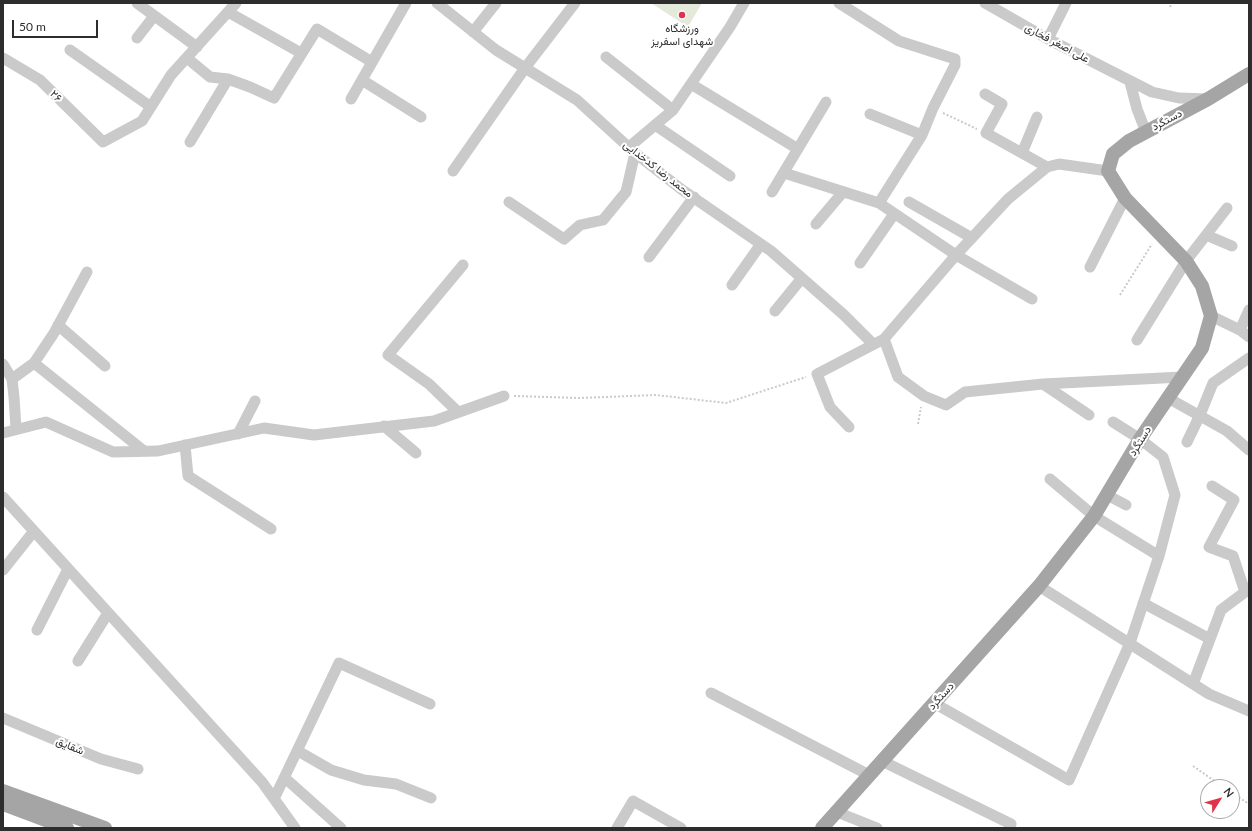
<!DOCTYPE html>
<meta charset="utf-8">
<style>
body{margin:0}
#map{position:relative;width:1252px;height:831px;overflow:hidden;background:#fff;font-family:Lato,sans-serif}
canvas{display:block}
.frame{position:absolute;inset:0;border:4px solid #2d2d2d;pointer-events:none}
.north{position:absolute;left:1200px;top:779px;width:40px;height:40px;box-sizing:border-box;background:#fff;border:1px solid #ababab;border-radius:50%;rotate:53deg;font-size:11px;font-weight:700;line-height:16px;text-align:center;color:#2d2d2d}
.north::after{content:'';display:block;margin:auto;width:14px;height:18px;background:#e1324b;clip-path:polygon(50% 0,100% 100%,50% 72%,0 100%)}
.scale{position:absolute;left:12px;top:20px;width:86px;height:18px;box-sizing:border-box;border:2px solid #2d2d2d;border-top:0;padding-left:5px;font-size:12px;line-height:14px;white-space:nowrap;color:#2d2d2d;-webkit-text-stroke:3px #fff;paint-order:stroke}
</style>
<div id="map">
<canvas width="1252" height="831"></canvas>
<div class="frame"></div>
<div class="north">N</div>
<div class="scale">50 m</div>
</div>
<script>
const c = document.querySelector('canvas').getContext('2d');
c.lineJoin = 'round';
function fillPath(path, color) {
  c.fillStyle = color;
  c.fill(path, 'evenodd');
}
function trace(path, color, width, dash) {
  c.strokeStyle = color;
  c.lineWidth = width;
  c.lineCap = dash ? 'butt' : 'round';
  c.setLineDash(dash || []);
  c.stroke(path);
}
function write(font, color, halo, rows, align = 'center') {
  c.font = font + ' Lato,Vazirmatn,sans-serif';
  c.lineWidth = 4;
  c.setLineDash([]);
  c.textBaseline = 'middle';
  c.strokeStyle = halo;
  c.fillStyle = color;
  for (const [text, x, y, turn = 0] of rows) {
    c.save();
    c.translate(x, y);
    c.rotate((+turn || 0) * Math.PI / 180);
    c.textAlign = isNaN(turn) ? turn : align;
    if (halo) c.strokeText(text, 0, 0);
    c.fillText(text, 0, 0);
    c.restore();
  }
}
fillPath(new Path2D(`
 M651,3h51l-14,24z`), '#e4eada');
trace(new Path2D(`
 M1170,7l2,-4
 M943,113l34,16
 M1120,295l32,-51
 M514,396l66,2 76,-3 70,8 80,-26
 M918,424l3,-17
 M1193,766l30,21
 M1232,793l17,11`), '#cacaca', 2, [2, 2]);
trace(new Path2D(`
 M137,3l60,44
 M437,3l59,47 81,50 58,53 46,36 90,62 73,64 29,29
 M839,3l60,38 56,18v6l-22,43 -11,27 -43,68 77,52 52,-56 39,-32 12,-3 49,7
 M985,3l63,36 104,53 27,6 29,1
 M228,12l73,41
 M473,32l23,-29
 M137,38l17,-22
 M1048,39l18,-36
 M70,50l81,57
 M606,57l67,53
 M3,58l37,22 63,62 39,-21 29,-46 65,-72
 M187,58l23,19 18,2 22,8 24,11 43,-69 55,33
 M362,80l59,37
 M1130,82l7,27 9,23
 M691,84l107,65
 M985,94l17,10 -16,29 61,34
 M351,99l55,-96
 M870,114l52,21
 M655,125l75,51
 M190,142l38,-63
 M629,147l44,-37 57,-83 14,-24
 M1022,153l15,-36
 M453,171l72,-103 50,-65
 M784,173l95,30
 M772,192l54,-90
 M509,202l55,37 16,-14 23,-5 23,-28 9,-39
 M909,202l63,36
 M816,224l27,-32
 M1206,235l26,11
 M649,257l45,-60
 M860,263l34,-49
 M1090,267l35,-69
 M732,285l29,-41
 M775,311l27,-33
 M1211,316l29,14 9,7
 M58,325l47,41
 M1240,330l9,-20
 M884,339l14,38 26,19 22,9 19,-13 78,-8 139,-7
 M1137,340l49,-79 41,-53
 M34,363l110,88
 M3,364l9,15 2,18 2,32
 M12,379l22,-16 20,-30 33,-61
 M1043,384l46,31
 M1168,398l59,33 22,19
 M458,412l-29,-28 -41,-29 75,-90
 M384,426l32,27
 M849,427l-19,-20 -13,-33 67,-35 72,-84 76,44
 M3,433l43,-11 67,30 45,-1 106,-23 50,7 120,-14 70,-25
 M238,434l17,-33
 M1187,442l13,-27 13,-32 36,-25
 M185,445l3,31 83,53
 M1050,479l44,37 65,40
 M1212,486l22,14 -25,47 24,9 12,36
 M1107,495l19,10
 M3,497l259,285 33,46
 M3,570l31,-39
 M1039,586l170,108 40,17
 M1143,603l67,36
 M37,630l31,-61
 M78,661l30,-48
 M1193,684l28,-74 24,-18 4,-4
 M711,693l158,82
 M934,703l135,77 61,-137 29,-87 16,-61 -12,-38 -23,-18 -27,-17
 M3,718l98,41 37,10
 M298,751l33,19 33,10 32,4 35,14
 M882,761l129,63
 M285,778l56,50
 M274,799l65,-136 91,41
 M837,812l40,16
 M617,828l16,-27 48,27`), '#cacaca', 11);
trace(new Path2D(`
 M3,791l102,37
 M3,804l64,24
 M822,828l217,-242 55,-70 46,-77 62,-91 9,-32 -9,-30 -16,-25 -61,-63 -17,-27 5,-17 16,-13 79,-42 41,-25`), '#a5a5a5', 14);
for (const [x, y, r, color] of [
 [682,15,4,"#e1324b"]
]) {
  const dot = new Path2D();
  dot.arc(x, y, r, 0, 2 * Math.PI);
  c.fillStyle = color;
  c.fill(dot);
  trace(dot, '#fff', 1.5);
}
write('11px', '#2d2d2d', '#fff', [
 ["ورزشگاه",682,28],
 ["شهدای اسفریز",682,41]
]);
write('11px', '#2d2d2d', '#fff', [
 ["علی اصغر فخاری",1057,43,28],
 ["۲۶",56,96,45],
 ["دستگرد",1167,120,-28],
 ["محمد رضا کدخدایی",658,169,38],
 ["دستگرد",1140,441,-58],
 ["دستگرد",941,696,-48],
 ["شقایق",70,746,22]
]);
</script>
